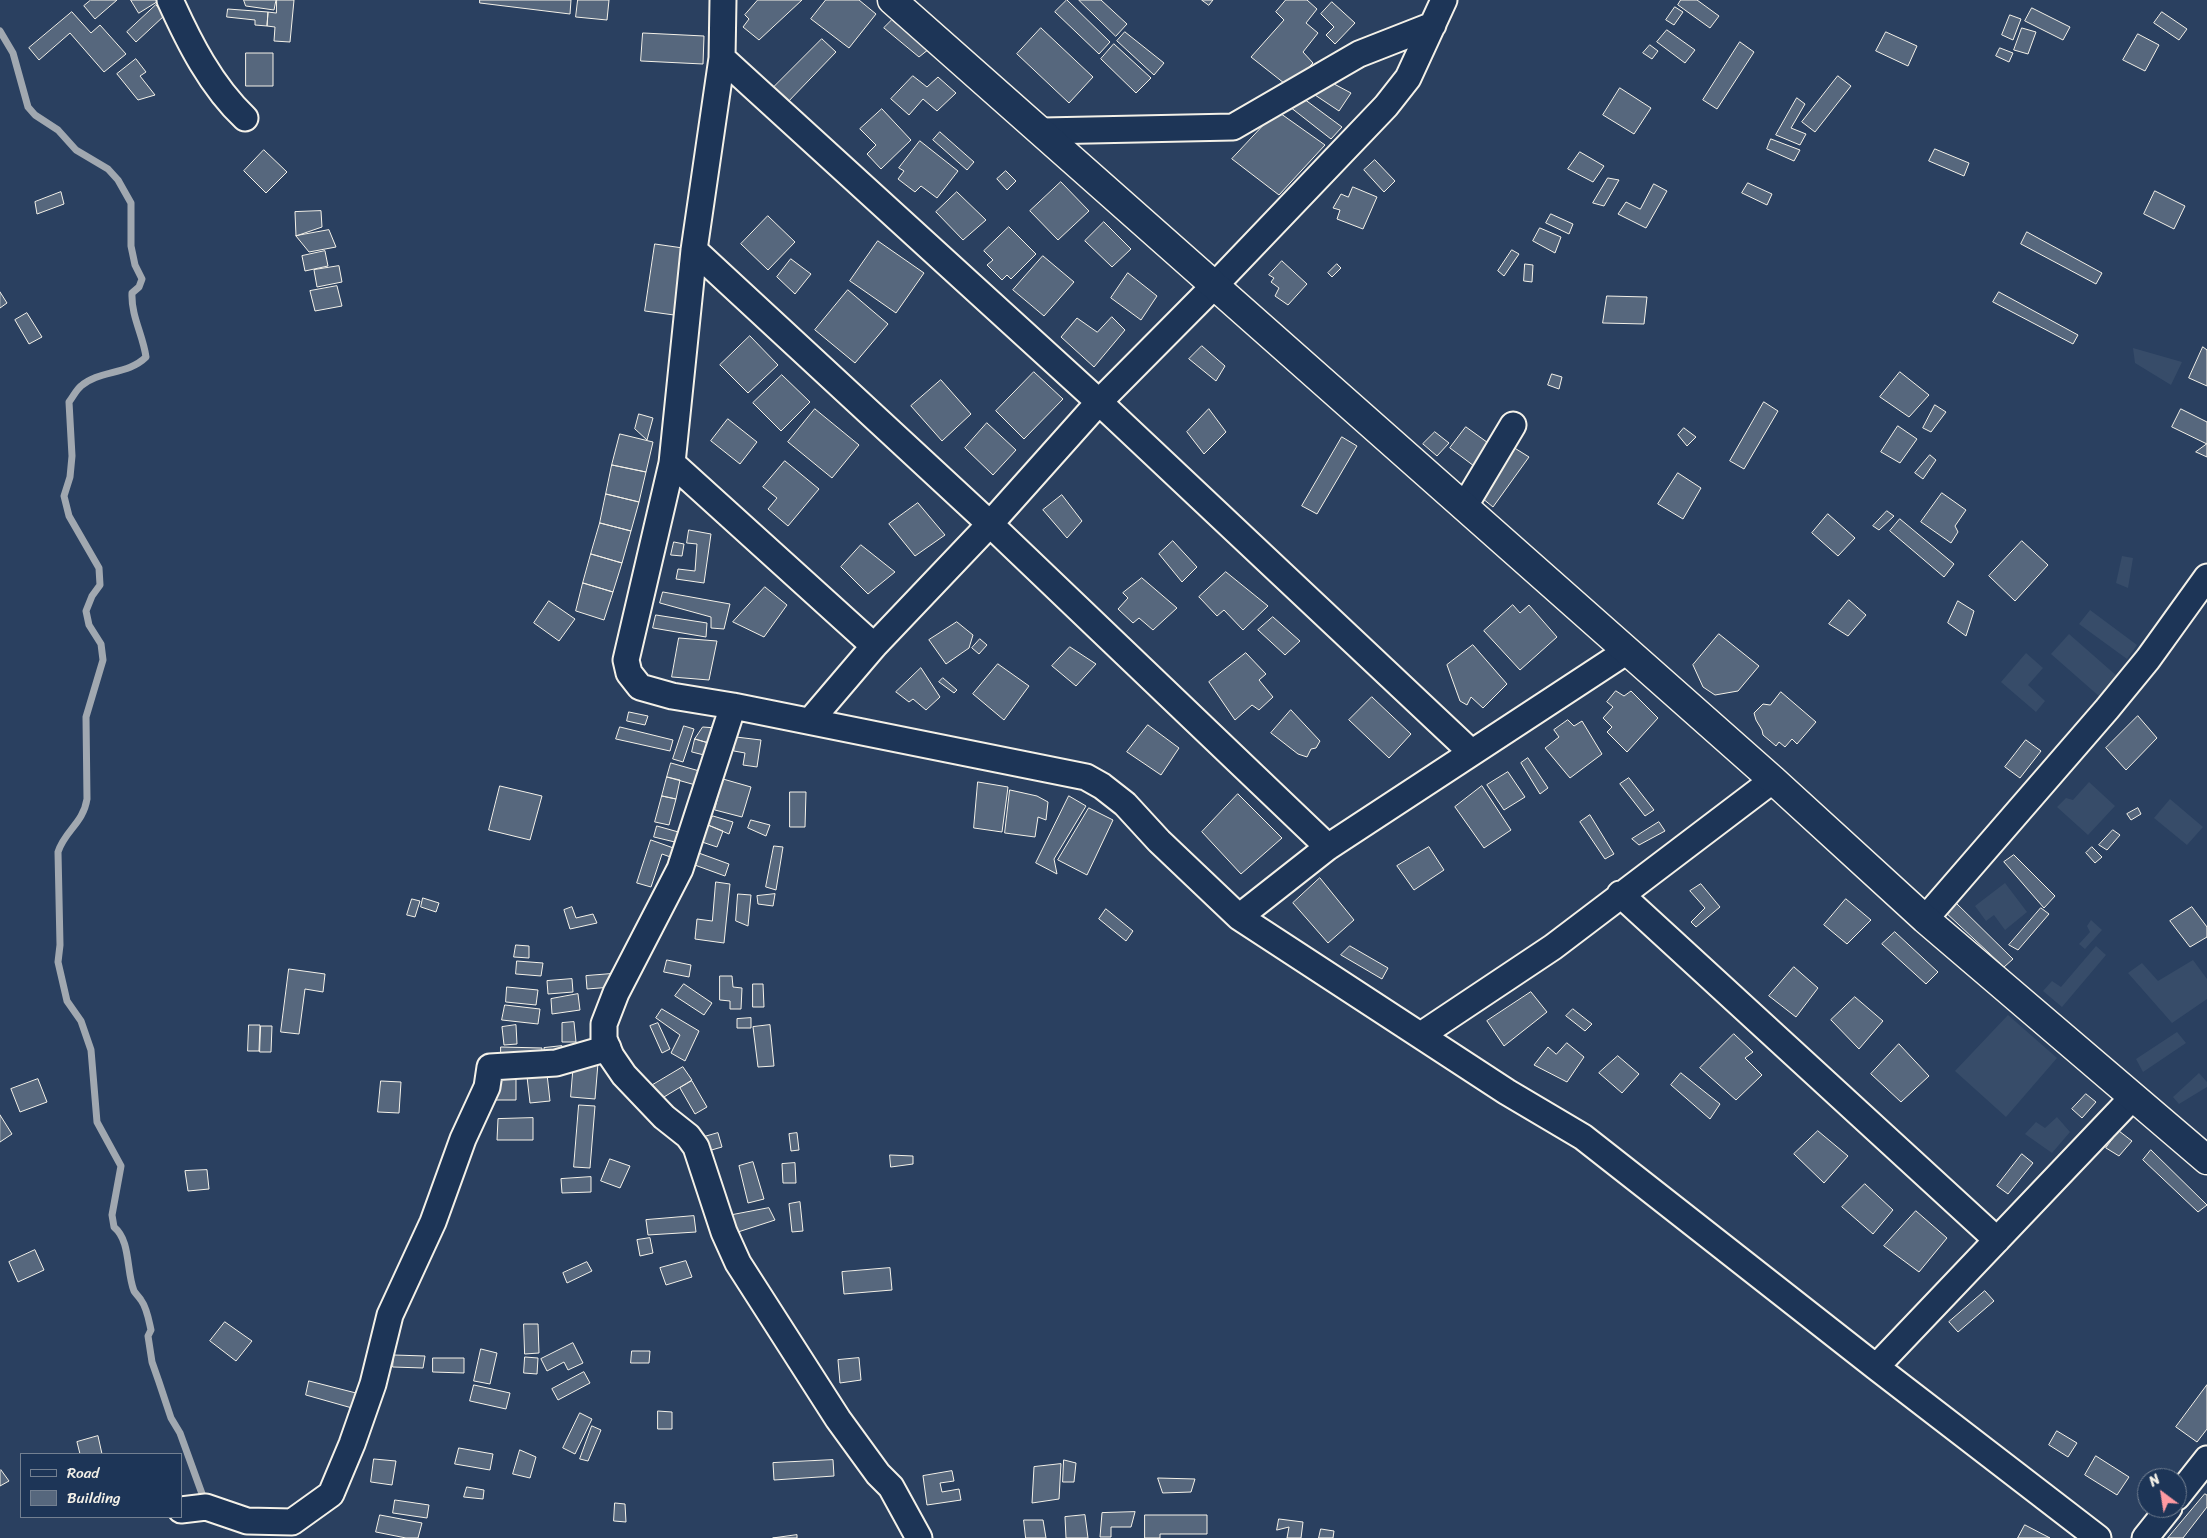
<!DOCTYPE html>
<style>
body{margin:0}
#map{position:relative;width:2207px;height:1538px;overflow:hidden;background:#2a4060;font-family:Sriracha,sans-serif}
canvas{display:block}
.legend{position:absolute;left:20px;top:1453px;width:162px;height:65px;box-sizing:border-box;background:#1d3557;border:1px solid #738091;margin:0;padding:6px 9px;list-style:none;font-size:15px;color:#f4f1e8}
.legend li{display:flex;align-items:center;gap:10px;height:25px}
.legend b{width:25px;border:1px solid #738091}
.north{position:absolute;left:2137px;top:1468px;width:50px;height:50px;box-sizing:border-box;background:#1d3557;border:1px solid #738091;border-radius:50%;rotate:329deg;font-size:14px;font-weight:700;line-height:20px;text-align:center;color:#f4f1e8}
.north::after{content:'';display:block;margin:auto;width:18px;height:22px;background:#ff9aa2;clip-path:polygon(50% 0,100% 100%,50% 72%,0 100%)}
</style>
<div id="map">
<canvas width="2207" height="1538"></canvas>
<ul class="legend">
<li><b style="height:6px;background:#1d3557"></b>Road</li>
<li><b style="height:14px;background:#56677d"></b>Building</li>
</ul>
<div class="north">N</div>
</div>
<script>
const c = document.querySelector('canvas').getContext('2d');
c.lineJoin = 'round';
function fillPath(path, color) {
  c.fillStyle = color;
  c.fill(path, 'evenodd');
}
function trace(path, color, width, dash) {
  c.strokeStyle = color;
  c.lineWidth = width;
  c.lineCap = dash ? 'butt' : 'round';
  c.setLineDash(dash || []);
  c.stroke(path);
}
fillPath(new Path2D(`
 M2133,348l49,14 -11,23 -36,-22z
 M2122,556l11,2 -5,30 -12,-5z
 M2090,610l47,35 -10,14 -48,-35z
 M2069,634l49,43 -18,20 -49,-43z
 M2026,653l17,15 -15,17 17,16 -9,11 -35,-30z
 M2089,782l26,24 -27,29 -31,-28 9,-9 7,2z
 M2170,799l33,28 -16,18 -33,-27z
 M2005,883l22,29 -22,18 -11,-15 -8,6 -11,-15z
 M2091,920l11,10 -17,19 -6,-5 11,-12 -3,-6z
 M2096,946l10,9 -44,52 -19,-16 9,-10 9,6z
 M2193,960l14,19v20l-35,24 -44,-50 14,-10 16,18z
 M2008,1015l49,43 -51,59 -51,-46z
 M2177,1032l9,11 -43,29 -7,-13z
 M2199,1073l8,9v5l-28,17 -6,-7z
 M2057,1117l13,15 -18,21 -27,-19 11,-12 9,6z`), '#374c69');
trace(new Path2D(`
 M0,31l13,22 15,54 7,8 23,15 18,20 32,19 10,11 13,23v43l4,19 7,14 -3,8 -7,6c-1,23 11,42 14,64 -18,18 -47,13 -65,29 -5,4 -8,11 -12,16l3,54 -2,21 -6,19 5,20 30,52 1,17 -8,11 -6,15 3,14 12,19 2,16 -17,57 1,82c-4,25 -22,31 -29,53l2,93 -2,17 9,39 14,20 10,29 6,72 24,44 -9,49 2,12c17,14 12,44 20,64 2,3 5,6 7,9 6,8 8,21 10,30l-3,6 4,26 7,20 12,36 9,15 25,69`), '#a1a8b0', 7);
const building = new Path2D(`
 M91,0h26l-22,19 -11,-13z
 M131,0h29l-21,13z
 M244,0h32l-2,10 -28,-4z
 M277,0h17l-4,42 -16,-1 1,-14 -8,-1 1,-14 8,1z
 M480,0h91l-1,14 -90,-11z
 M578,0h31l-2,20 -31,-3z
 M758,0h44l-43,40 -16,-13 6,-8 -4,-4z
 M826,0h33l17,14 -27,34 -38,-29z
 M1067,0l43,42 -11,12 -44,-42z
 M1079,0h22l26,24 -11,12z
 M1202,0h11l-4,5z
 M1286,0h21l10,9 -11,14 12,10 -15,19 10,11 -24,24 -38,-30 33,-37 -8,-8z
 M1681,0h16l22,16 -9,12 -32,-23z
 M1332,2l23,21 -20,21 -9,-9 8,-8 -13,-13z
 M156,5l9,10 -29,27 -9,-10z
 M1675,7l8,5 -9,13 -8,-5z
 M2032,8l38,19 -7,13 -38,-19z
 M228,9l40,3 -1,14 -12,-1v-5l-28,-3z
 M72,12l19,21 9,-8 26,29 -22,18 -34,-39 -31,27 -10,-12z
 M2162,12l25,17 -8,11 -25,-17z
 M2010,15l11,4 -8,21 -11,-5z
 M892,20l37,29 -10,8 -35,-29z
 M1041,28l52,49 -24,26 -52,-49z
 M2022,28l14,4 -8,22 -14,-4z
 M1667,30l28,20 -10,13 -28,-21z
 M1125,32l39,31 -10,12 -37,-34z
 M1886,32l31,14 -9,20 -32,-15z
 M643,33l61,3 -1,28 -62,-3z
 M2138,34l21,11 -14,26 -22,-11z
 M822,39l14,13 -51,53 -14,-15z
 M1740,42l14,10 -37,57 -14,-9z
 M1114,44l37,34 -15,15 -35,-34z
 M1650,45l8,6 -6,8 -9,-6z
 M2000,48l13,5 -4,9 -13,-6z
 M246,53h27v33h-27z
 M136,59l10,13 -6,4 15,19 -17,5 -21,-26z
 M913,76l14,11 11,-10 18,16 -19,18 -14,-12 -14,16 -18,-16z
 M1838,76l13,10 -36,46 -13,-10z
 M1321,77l30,16 -12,18 -30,-20z
 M1620,88l31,20 -17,26 -31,-19z
 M1300,96l42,31 -11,12 -41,-32z
 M1797,98l8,6 -14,24 15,6 -6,11 -24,-10z
 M882,109l29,31 -30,29 -14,-15 9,-9 -16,-16z
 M1277,111l48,34 -46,50 -47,-36z
 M940,132l34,30 -7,8 -34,-30z
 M1771,139l29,11 -6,11 -27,-12z
 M920,141l38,30 -21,27 -16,-12 -6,6 -17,-13 6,-8 -5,-3z
 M1935,149l34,14 -5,13 -35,-15z
 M264,150l23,22 -21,21 -22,-22z
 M1580,152l24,14 -11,16 -25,-13z
 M1375,160l20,21 -11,11 -20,-22z
 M1006,171l10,10 -9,9 -10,-11z
 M1608,178l11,2 -15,26 -11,-3z
 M1061,182l28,29 -31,29 -28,-29z
 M1748,183l24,11 -5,11 -25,-12z
 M1654,184l13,7 -21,37 -28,-14 8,-12 14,7z
 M1353,187l24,10 -14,32 -26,-10 3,-9 -7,-2 8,-14 7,3z
 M2155,191l30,15 -11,23 -30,-15z
 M61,192l3,12 -27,10 -2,-12z
 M957,192l29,28 -23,20 -27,-28z
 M321,211l1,16 -26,9 -1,-24z
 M1551,214l22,10 -4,10 -23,-11z
 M768,216l27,26 -27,28 -27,-26z
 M1104,222l27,27 -19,18 -27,-26z
 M1009,227l27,27 -25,25 -4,-4 -5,5 -15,-15 6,-5 -9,-9z
 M1540,228l21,9 -6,16 -22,-12z
 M329,230l7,17 -27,5 -13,-16z
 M2027,232l75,41 -6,11 -75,-40z
 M878,241l46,32 -28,40 -46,-32z
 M655,244l28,4 -9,67 -29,-4z
 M1512,250l7,4 -15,22 -6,-5z
 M325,251l3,15 -23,5 -3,-15z
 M1043,256l31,26 -30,34 -31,-26z
 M791,259l20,15 -16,20 -18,-17z
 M1282,261l25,23 -19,21 -13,-9 4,-8 -8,-6 3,-4 -5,-3z
 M1337,264l4,4 -9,9 -4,-4z
 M1525,264l8,1 -1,17 -8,-1z
 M339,266l3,16 -25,5 -3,-17z
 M1128,273l29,23 -16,24 -30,-22z
 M337,286l5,20 -27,5 -5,-20z
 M848,290l40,34 -33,39 -40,-33z
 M0,292l7,11 -7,5z
 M1999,292l79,43 -5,9 -80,-42z
 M1607,296l40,1 -3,27 -41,-1z
 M27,313l15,24 -13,7 -14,-24z
 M1112,317l13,13 -31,37 -33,-30 16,-19 20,14z
 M750,336l28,29 -30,28 -28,-28z
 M1202,346l23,20 -9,15 -27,-22z
 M2203,347l4,3v36l-18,-8z
 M1034,372l29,27 -39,40 -28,-28z
 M1900,372l29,23 -20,22 -29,-20z
 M1552,374l10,3 -3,12 -11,-4z
 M782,375l28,27 -29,29 -28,-28z
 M941,380l30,34 -29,27 -31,-35z
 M1764,402l14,9 -34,58 -14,-8z
 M1935,405l11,7 -15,20 -8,-4z
 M815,409l44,36 -27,33 -44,-36z
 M1209,409l17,23 -22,22 -17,-22z
 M2181,409l26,13v22l-35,-17z
 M639,414l14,4 -6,22 -12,-11z
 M728,419l29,23 -17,22 -29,-23z
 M987,423l29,27 -23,25 -28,-27z
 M1898,426l19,13 -17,24 -19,-11z
 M1466,427l25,18 -17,21 -24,-18z
 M1684,428l12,9 -9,9 -9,-11z
 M1435,432l14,11 -12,13 -14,-12z
 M620,434l33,8 -7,30 -34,-7z
 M1342,437l15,9 -40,68 -15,-8z
 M2207,444v13l-11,-5z
 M1513,447l16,10 -36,50 -11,-9z
 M1930,455l6,5 -13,19 -8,-6z
 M785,461l34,28 -31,37 -20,-17 9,-11 -14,-11z
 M612,465l34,7 -7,30 -33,-8z
 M1678,473l23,15 -18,31 -25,-15z
 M1942,493l24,17 -11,16 3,6 -7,11 -30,-21z
 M606,494l33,8 -8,29 -31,-8z
 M1062,495l20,26 -15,17 -24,-28z
 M918,503l27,32 -30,21 -26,-32z
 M1887,511l7,5 -15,14 -6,-4z
 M1828,514l27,24 -17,18 -26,-23z
 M1900,519l54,45 -10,13 -54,-46z
 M600,523l31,8 -9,32 -31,-9z
 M689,530l22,4 -7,49 -28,-4 2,-10 17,2 2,-27 -10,-1z
 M1173,541l24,26 -15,15 -23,-28z
 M2022,541l26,24 -33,36 -26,-25z
 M674,542l10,2 -2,12 -11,-1z
 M861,545l34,27 -27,22 -27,-27z
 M591,554l31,9 -9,29 -30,-9z
 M1226,572l42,34 -25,24 -19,-20 -7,6 -18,-19z
 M1142,578l35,30 -24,22 -14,-12 -6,5 -15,-14 10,-11 -5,-5z
 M583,583l30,9 -9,28 -28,-9z
 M765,587l22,18 -23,32 -31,-15z
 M663,592l67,12 -6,25 -13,-1v-11l-51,-14z
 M1849,600l17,15 -18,21 -19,-12z
 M549,601l26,18 -16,22 -25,-18z
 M1958,601l16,10 -8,25 -18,-13z
 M1513,605l7,8 9,-8 28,32 -37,33 -36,-39z
 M656,615l51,8 -1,14 -53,-9z
 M1273,617l27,24 -15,14 -27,-25z
 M957,622l16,13 -4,13 -23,16 -17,-24z
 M1719,634l40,32 -21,25 -23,4 -12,-8 -10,-22z
 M679,638l38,3 -8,39 -37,-3z
 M980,639l7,6 -8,9 -7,-6z
 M1473,645l34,39 -24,24 -12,-11 -4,8 -7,-4 -13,-36z
 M1070,647l26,17 -20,22 -24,-20z
 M1246,653l20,21 -7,6 14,17 -14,13 -7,-5 -17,15 -26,-38z
 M998,664l31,22 -25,34 -31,-26z
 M921,668l19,29 -14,13 -13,-11 -4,3 -13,-10z
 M943,678l14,12 -3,3 -15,-11z
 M1616,691l8,5 7,-5 27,27 -31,34 -20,-20 5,-5 -9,-9 10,-11 -6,-5z
 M1781,692l35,30 -19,22 -5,-5 -7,8 -6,-5 -3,4 -13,-11 -1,-5 -6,-10 -2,-7 9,-9 7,1z
 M1372,697l39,37 -22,24 -40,-38z
 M1291,710l29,31 -4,7 -5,1 -4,8 -9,-3 -27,-21z
 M629,712l19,4 -3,9 -18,-4z
 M2138,716l19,22 -31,32 -20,-22z
 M1568,720l6,6 8,-5 20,33 -32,24 -25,-30 14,-11 -5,-7z
 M1148,725l31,23 -18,27 -34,-23z
 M684,726l10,3 -11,33 -10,-3z
 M620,727l53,13 -3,11 -54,-12z
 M703,727l13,1 -4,16 -17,-5z
 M736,737l25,3 -4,27 -14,-2 2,-12 -11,-2z
 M695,739l17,5 -4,12 -16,-4z
 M2026,740l15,11 -21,27 -15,-11z
 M1528,758l20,30 -8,6 -19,-31z
 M671,763l32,9 -4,14 -32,-9z
 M1508,772l17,25 -21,13 -17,-25z
 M667,777l13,3 -4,19 -14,-3z
 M1629,778l25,32 -9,6 -25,-32z
 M723,779l28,8 -9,30 -27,-7z
 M978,782l30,5 -6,45 -28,-4z
 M500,786l42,10 -12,44 -41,-10z
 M1482,786l29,44 -27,18 -29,-41z
 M1010,790l27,6 11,6 -2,18 -8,-3 -3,20 -30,-4z
 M790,792h16l-1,35h-15z
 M1238,794l44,44 -41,36 -39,-42z
 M662,796l14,3 -7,26 -14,-3z
 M1069,796l17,10 -32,53 3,15 -21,-11z
 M1089,808l24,12 -26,55 -29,-15z
 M2138,808l3,6 -10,6 -4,-6z
 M1590,815l24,39 -9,5 -25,-37z
 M713,816l20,6 -4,12 -21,-9z
 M751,820l19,5 -4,11 -18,-8z
 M1659,822l6,9 -26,14 -7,-6z
 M708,825l15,6 -6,16 -15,-5z
 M657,826l25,7 -3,10 -25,-6z
 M2113,830l7,5 -13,15 -8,-5z
 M651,840l28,10 -3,9 -14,-5 -11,33 -14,-4z
 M774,846l9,1 -7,43 -10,-3z
 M1429,847l15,23 -30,20 -17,-24z
 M2092,847l10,10 -7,6 -9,-10z
 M696,852l33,12 -4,12 -33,-12z
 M2014,855l41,41 -11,12 -40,-46z
 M1320,878l34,42 -26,23 -35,-40z
 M716,882l14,2 -6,59 -29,-4 2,-20 15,2z
 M1701,884l19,23 -24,20 -5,-5 14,-14 -15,-17z
 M738,894l13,1 -3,31 -12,-5z
 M775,894l-2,12 -15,-2 -1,-8z
 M423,898l16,5 -3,9 -15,-5z
 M412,899l8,2 -5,16 -8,-2z
 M1846,899l25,21 -24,24 -23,-19z
 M1954,901l59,58 -9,8 -60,-56z
 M572,907l4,11 17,-4 4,9 -27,6 -6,-19z
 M2192,907l15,20v10l-17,10 -20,-26z
 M2041,908l8,6 -31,36 -9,-5z
 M1106,909l27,22 -7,10 -27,-22z
 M1895,932l43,40 -12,12 -44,-40z
 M516,945l13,1v12l-15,-1z
 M1350,946l38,22 -6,11 -41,-24z
 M667,960l24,5 -2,12 -25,-5z
 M517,961l26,2 -2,13 -25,-2z
 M1794,967l24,21 -22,29 -27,-21z
 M289,969l36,5 -2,18 -18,-3 -6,45 -18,-2z
 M611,974l1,13 -25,2 -1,-13z
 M720,976h12l1,11 9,1 -1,21h-11v-8l-10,-1z
 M572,979l1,13 -25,2 -1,-13z
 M684,984l28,19 -8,12 -29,-19z
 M753,984h10l1,23h-11z
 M507,987l31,3 -2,15 -30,-3z
 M1531,992l16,20 -43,34 -17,-25z
 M578,994l2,16 -28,4 -1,-15z
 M1855,997l28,24 -24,28 -28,-29z
 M505,1005l35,4 -2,15 -36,-4z
 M662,1009l37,22 -14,30 -14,-8 9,-18 -24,-17z
 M1573,1009l19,15 -7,7 -19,-15z
 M751,1018v10h-14v-9z
 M574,1022l2,20h-14v-19z
 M658,1023l12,26 -8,4 -12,-27z
 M249,1025h11l-1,26h-11z
 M516,1025l1,19 -13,1 -2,-18z
 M770,1025l4,41 -16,1 -5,-40z
 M261,1026h11l-1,26h-11z
 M1734,1034l19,18 -8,6 17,17 -26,25 -36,-32z
 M1567,1043l17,14 -17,25 -33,-17 14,-18 8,7z
 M1899,1044l30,32 -28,26 -30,-28z
 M562,1046l2,13 -19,2 -1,-13z
 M501,1047l41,1 -1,15 -40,-1z
 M1618,1056l21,18 -17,19 -23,-20z
 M574,1061l24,2 -3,36 -24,-2z
 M546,1065l4,36 -20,2 -4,-35z
 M683,1067l9,13 -33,20 -8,-14z
 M496,1069h20v31h-20z
 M1681,1073l39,31 -10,15 -39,-34z
 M38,1079l9,23 -27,10 -9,-23z
 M381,1081l20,1 -2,31 -21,-1z
 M692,1081l15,26 -12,7 -15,-26z
 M2086,1094l10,8 -14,16 -10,-9z
 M579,1105l16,1 -5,62 -16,-1z
 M0,1115l12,19 -12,8z
 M533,1118v22h-36l1,-21z
 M1818,1131l30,25 -24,27 -30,-29z
 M2119,1131l13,10 -13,15 -13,-8z
 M718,1133l4,14 -14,4 -4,-14z
 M797,1133l2,17 -8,1 -2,-17z
 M2151,1150l56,55 -9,7 -55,-52z
 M2022,1154l11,9 -25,31 -11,-8z
 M890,1155l23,1v8l-22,3z
 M610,1159l20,7 -10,22 -19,-7z
 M753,1162l11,37 -16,4 -9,-37z
 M795,1163l1,20h-13l-1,-19z
 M207,1170l2,19 -21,2 -3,-20z
 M591,1177v15l-29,1 -1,-14z
 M1865,1184l28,26 -20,24 -31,-27z
 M800,1202l3,29 -11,1 -3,-28z
 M769,1208l6,12 -37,12 -11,-16z
 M1916,1211l31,27 -28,34 -35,-26z
 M694,1216l2,16 -48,3 -2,-15z
 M650,1238l3,15 -13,3 -3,-16z
 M35,1250l9,20 -26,12 -9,-20z
 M686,1261l6,16 -26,8 -6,-17z
 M587,1262l5,9 -25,12 -4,-10z
 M890,1268l2,22 -48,4 -2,-22z
 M1985,1291l9,10 -36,31 -9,-10z
 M225,1322l27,19 -16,20 -26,-20z
 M524,1324h14l1,29 -14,1z
 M573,1343l10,20 -15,7 -4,-8 -17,9 -6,-12z
 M481,1349l16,4 -7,31 -16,-3z
 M632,1351h18l-1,12h-18z
 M394,1355l31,1 -2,12 -30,-1z
 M525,1357l13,1 -1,16 -13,-1z
 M433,1358h31v15l-31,-1z
 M859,1358l2,22 -21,3 -2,-23z
 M584,1372l6,11 -32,17 -6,-11z
 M309,1381l47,12 -4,15 -46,-13z
 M474,1385l36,8 -4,16 -36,-8z
 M2207,1385v44l-10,13 -21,-15z
 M658,1411l14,1v17h-14z
 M580,1413l12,6 -17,35 -12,-6z
 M592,1426l9,4 -13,31 -8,-2z
 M2057,1431l20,12 -9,14 -19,-12z
 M98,1436l4,18h-22l-3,-12z
 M459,1448l34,6 -3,16 -35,-6z
 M520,1450l16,7 -6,21 -17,-4z
 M2096,1456l33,21 -12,18 -32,-20z
 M374,1459l22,2 -4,24 -21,-3z
 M833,1460l1,16 -60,4 -1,-17z
 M1064,1460l12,3 -2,19h-11z
 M1061,1464l-2,35 -27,4 2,-36z
 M1,1470l8,11 -9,5v-15z
 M952,1471l2,10 -14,2 2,9 17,-3 2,11 -34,5 -4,-29z
 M1158,1478l37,1 -4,13 -28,1z
 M467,1487l17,3 -1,9 -19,-2z
 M2205,1494l2,1v12l-24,31h-15z
 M395,1500l34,5 -2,13 -34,-5z
 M615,1503l10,1 1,18 -12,-1z
 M1135,1512l-4,15h-20v10h-11l2,-24z
 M380,1515l42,8 -4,15h-12l-30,-6z
 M1085,1515l3,23h-22l-1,-21z
 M1145,1515h62v19h-47v4h-15z
 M1279,1519l24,3 -2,16h-14l2,-11 -12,3z
 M1024,1520h19l3,18h-20z
 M2025,1525l25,13h-32z
 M1321,1529l13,2 -1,7h-14z
 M797,1535v3h-24z`);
fillPath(building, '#56677d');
trace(building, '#f4f1e8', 1);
const street = new Path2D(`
 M170,0c19,42 41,86 75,118
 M723,0l-1,58 -28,192 -22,213 -46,197 3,13 11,14 32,9 61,10 353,71 16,9 23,18 34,37 80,76 268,175 76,45 293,230 222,171
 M722,58l377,344 372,350
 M1043,131l190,-4 126,-73 74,-29
 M694,250l296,274 338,323
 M672,463l202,183
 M1464,507l49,-82
 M733,706l-53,163 -64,124 -12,31v15l7,17 13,19 40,42 24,19 8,11 28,85 14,31 100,156 40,55 13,13 28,51
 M810,721l64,-75 116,-122 109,-122 117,-118 170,-178 22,-28 36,-78
 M1620,894l377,346
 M1239,917l89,-70 299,-196
 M1925,919l182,-210 41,-50 59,-82
 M1421,1035l132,-88 220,-167
 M1876,1367l256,-269
 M2177,1497l30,-38
 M181,1510l25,-3 41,14 45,1 39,-28 21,-50 21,-60 17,-69 43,-93 30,-83 24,-52 3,-20 66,-4 52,-15
 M2145,1538l24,-30`);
const secondary = new Path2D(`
 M892,0l881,780 152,139 282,241`);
trace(street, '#f4f1e8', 29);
trace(secondary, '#f4f1e8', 31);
trace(street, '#1d3557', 25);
trace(secondary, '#1d3557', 28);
</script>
